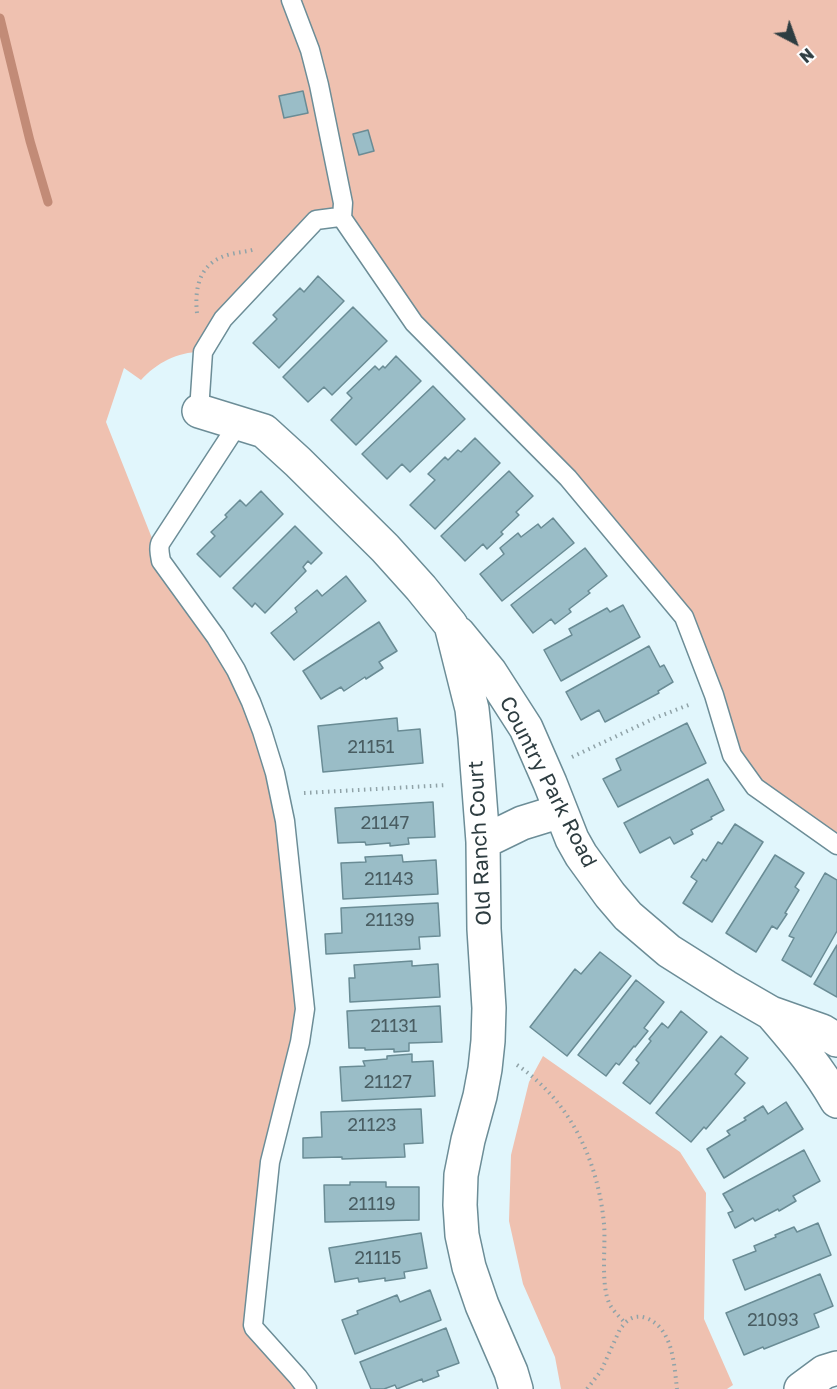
<!DOCTYPE html>
<style>
body{margin:0}
#map{position:relative;width:837px;height:1389px;overflow:hidden;background:#e1f6fc;font-family:"Golos Text",sans-serif}
canvas{display:block}
.north{position:absolute;left:765px;top:12px;width:60px;height:60px;-webkit-text-stroke:4px #fff;paint-order:stroke;rotate:139deg;font-size:16px;font-weight:700;line-height:24px;text-align:center;color:#2e3d41}
.north::after{content:'';display:block;margin:auto;width:21px;height:27px;background:#2e3d41;clip-path:polygon(50% 0,100% 100%,50% 72%,0 100%)}
</style>
<div id="map">
<canvas width="837" height="1389"></canvas>
<div class="north">N</div>
</div>
<script>
const c = document.querySelector('canvas').getContext('2d');
c.lineJoin = 'round';
function fillPath(path, color) {
  c.fillStyle = color;
  c.fill(path, 'evenodd');
}
function trace(path, color, width, dash) {
  c.strokeStyle = color;
  c.lineWidth = width;
  c.lineCap = dash ? 'butt' : 'round';
  c.setLineDash(dash || []);
  c.stroke(path);
}
function write(font, color, halo, rows, align = 'center') {
  c.font = font + ' "Golos Text",sans-serif';
  c.lineWidth = 5;
  c.setLineDash([]);
  c.textBaseline = 'middle';
  c.strokeStyle = halo;
  c.fillStyle = color;
  for (const [text, x, y, turn = 0] of rows) {
    c.save();
    c.translate(x, y);
    c.rotate((+turn || 0) * Math.PI / 180);
    c.textAlign = isNaN(turn) ? turn : align;
    if (halo) c.strokeText(text, 0, 0);
    c.fillText(text, 0, 0);
    c.restore();
  }
}
fillPath(new Path2D(`
 M0,0h837v845l-82,-58 -71,-171 -270,-293 -72,-105h-23l-116,134c-23,-1 -46,10 -62,28l-17,-12 -18,54 55,139 55,76 59,136 30,236 -35,153 -17,163 54,64h-307z
 M543,1056l137,96 26,41 -2,126 29,66 -6,4h-166l-6,-32 -32,-73 -14,-63 2,-66 18,-73z`), '#efc1b0');
trace(new Path2D(`
 M0,18l30,123 18,61`), '#c28b77', 9);
const building = new Path2D(`
 M303,91l5,22 -24,5 -5,-22z
 M368,130l6,21 -15,4 -6,-21z
 M318,276l26,25 -65,67 -26,-25 24,-24 -4,-4 27,-27 4,4z
 M353,307l34,34 -55,54 -8,-8 -16,15 -25,-25z
 M396,356l25,25 -65,64 -25,-25 21,-22 -5,-5 28,-27 4,4 4,-4 2,2z
 M433,386l32,33 -55,53 -8,-8 -15,15 -25,-25z
 M475,438l25,25 -65,66 -25,-24 25,-25 -7,-6 17,-17 3,3 10,-10 3,2z
 M509,471l24,25 -17,16 3,3 -18,17 2,2 -16,15 -4,-5 -18,17 -24,-25z
 M261,491l22,23 -63,63 -23,-23 18,-18 -4,-4 16,-15 -2,-2 15,-15 6,6z
 M553,518l21,25 -72,58 -22,-27 24,-20 -4,-6 18,-15 3,4 17,-13 3,4z
 M295,526l27,27 -11,11 -3,-3 -5,6 3,4 -41,42 -10,-10 -3,4 -19,-19z
 M585,548l22,28 -19,15 2,2 -21,16 2,3 -16,12 -4,-5 -18,14 -22,-28z
 M346,576l20,25 -72,59 -23,-27 26,-21 -2,-4 22,-18 5,6z
 M623,605l17,32 -79,44 -17,-31 28,-15 -3,-6 38,-21 3,4z
 M379,622l18,29 -18,11 4,6 -17,11 -1,-2 -21,14 -3,-4 -20,12 -18,-28z
 M649,646l11,21 4,-2 9,17 -15,9 1,2 -54,29 -6,-12 -18,10 -15,-28z
 M397,718l1,13 22,-2 3,34 -100,9 -5,-46z
 M687,723l19,40 -88,44 -15,-28 18,-9 -5,-11z
 M708,779l16,31 -13,7 1,2 -21,11 2,4 -19,10 -4,-7 -30,16 -16,-30z
 M433,802l2,35 -27,1 1,6 -19,2v-3l-24,2 -1,-3 -27,1 -3,-35z
 M735,824l28,18 -51,80 -29,-19 14,-22 -6,-4 12,-18 3,2 12,-19 4,2z
 M402,855l1,7 33,-2 2,34 -95,5 -2,-36 25,-1 -1,-5z
 M775,855l29,18 -9,14 4,3 -14,23 2,1 -10,15 -5,-3 -16,26 -30,-19z
 M825,873l12,7v51l-26,46 -29,-17 12,-22 -5,-2z
 M438,903l2,33 -21,1 1,12 -94,5 -1,-20 17,-1 -1,-25z
 M837,945v52l-23,-13z
 M600,952l31,24 -64,80 -37,-29 45,-58 6,5z
 M412,961v5l26,-2 2,33 -90,5 -1,-24h6l-1,-13z
 M636,980l28,22 -20,26 4,3 -13,16 -1,-1 -15,19 -3,-2 -10,13 -28,-21z
 M440,1006l2,36 -33,1v8l-15,1v-3l-29,1v-2h-16l-2,-37z
 M681,1011l26,21 -57,72 -27,-21 16,-20 -3,-3 15,-19 -2,-2 13,-16 6,5z
 M721,1036l27,22 -13,16 10,9 -39,46 -2,-2 -13,15 -35,-29z
 M412,1054v8l21,-1 2,35 -93,5 -2,-34 25,-1 -2,-5 24,-2v-3z
 M786,1102l17,27 -79,49 -17,-29 23,-14 -3,-4 19,-11 -2,-2 19,-12 5,8z
 M421,1109l2,34 -19,1 1,13 -63,2v-2l-39,1v-20l19,-1 -1,-25z
 M804,1150l16,31 -27,15 3,5 -17,10 -1,-2 -23,12 -2,-3 -18,10 -7,-15 5,-2 -10,-17z
 M350,1182h36v5h33v33l-94,2 -1,-37h26z
 M818,1223l13,32 -86,35 -12,-30 23,-9 -2,-5 22,-9 -1,-2 19,-8 3,5z
 M421,1233l6,35 -23,4 1,6 -20,3v-3l-26,4 -1,-4 -23,4 -6,-34z
 M820,1274l13,32 -19,8 5,13 -55,22 -1,-2 -19,8 -18,-42z
 M430,1290l11,30 -86,34 -13,-34 16,-6 -1,-3 40,-16 3,7z
 M446,1328l13,35 -22,8 2,5 -16,6 -1,-3 -25,10 -2,-4 -11,4h-13l-11,-27z`);
fillPath(building, '#9abdc7');
trace(building, '#6a8c95', 1.5);
const service = new Path2D(`
 M291,0l19,50 9,35 24,118 -1,15
 M199,411l4,-59 20,-33 93,-99 23,-3 3,1 72,105 154,155 116,139 30,78 18,60 23,32 82,58
 M238,424l-77,118c-3,5 -1,13 0,19l55,76 20,33 15,32 11,29 13,42 10,48 20,188 -5,33 -30,120 -17,163 1,3 44,49 9,12`);
const minor = new Path2D(`
 M199,411l65,20 34,31 87,86 36,40 30,37 21,84 3,28 8,105 1,87 5,79 -1,33 -3,28 -5,27 -12,44 -7,35 -1,30 2,30 7,32 13,38 29,67 5,17
 M458,633l32,39 36,56 24,55 22,56 9,16 29,40 18,21 41,35 57,36 45,26 51,18 15,9
 M483,842l39,-19 39,-12
 M772,1014c25,29 46,54 65,87
 M801,1389l23,-17 13,-4`);
trace(service, '#6c8d97', 21);
trace(minor, '#6c8d97', 36);
trace(new Path2D(`
 M197,313c-3,-28 4,-52 34,-59 8,-2 16,-2 24,-5
 M572,757l83,-39 36,-14
 M304,793l143,-8
 M517,1065c53,36 81,95 87,159 2,23 -4,61 6,81 4,7 10,12 15,18 6,-6 13,-8 21,-5 27,10 28,46 31,71
 M587,1389l14,-18 19,-42 5,-6`), '#90a3a8', 4, [1.5, 4.5]);
trace(service, '#fff', 18);
trace(minor, '#fff', 33);
write('18px', '#495d62', null, [
 ["21151",371,747],
 ["21147",385,823],
 ["21143",389,879],
 ["21139",390,920],
 ["21131",394,1026],
 ["21127",388,1082],
 ["21123",372,1125],
 ["21119",372,1204],
 ["21115",378,1258],
 ["21093",773,1320]
]);
write('21px', '#2e3d41', '#fff', [
 ["Country Park Road",548,782,63],
 ["Old Ranch Court",480,843,-93]
]);
</script>
